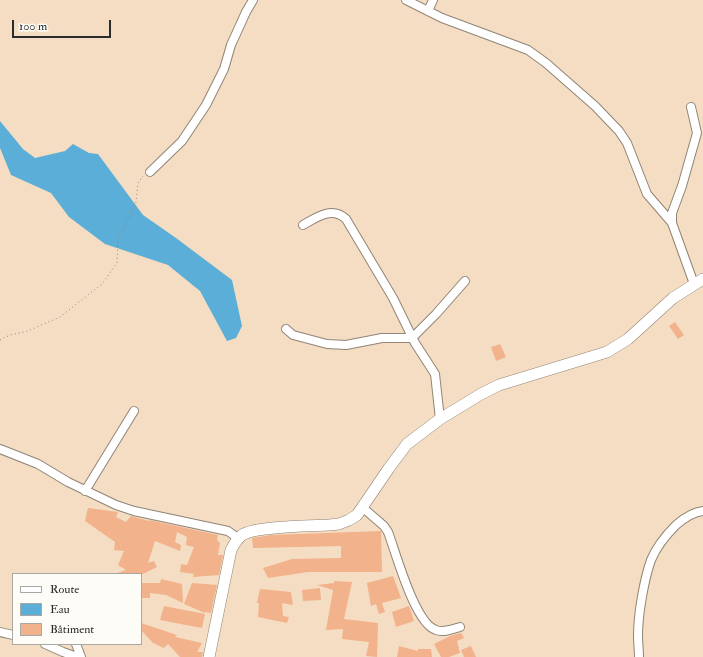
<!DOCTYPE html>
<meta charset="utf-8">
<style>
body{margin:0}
#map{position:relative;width:703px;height:657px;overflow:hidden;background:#f4ddc2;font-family:"IM FELL Double Pica",serif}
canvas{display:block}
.legend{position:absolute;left:12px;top:573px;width:130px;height:72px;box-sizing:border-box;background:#fdfcf7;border:1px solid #a9a8a5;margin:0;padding:5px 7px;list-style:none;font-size:12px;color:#2b2b2b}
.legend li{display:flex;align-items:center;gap:8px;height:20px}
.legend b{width:20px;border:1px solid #a9a8a5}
.scale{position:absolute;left:12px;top:20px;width:99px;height:18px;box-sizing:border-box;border:2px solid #2b2b2b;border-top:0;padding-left:5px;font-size:12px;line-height:14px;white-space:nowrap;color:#2b2b2b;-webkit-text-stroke:3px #fdfcf7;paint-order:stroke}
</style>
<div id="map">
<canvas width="703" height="657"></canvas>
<ul class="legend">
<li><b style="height:5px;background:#fff"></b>Route</li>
<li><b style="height:11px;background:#5baed7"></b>Eau</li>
<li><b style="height:11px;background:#f1b28c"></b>Bâtiment</li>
</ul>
<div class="scale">100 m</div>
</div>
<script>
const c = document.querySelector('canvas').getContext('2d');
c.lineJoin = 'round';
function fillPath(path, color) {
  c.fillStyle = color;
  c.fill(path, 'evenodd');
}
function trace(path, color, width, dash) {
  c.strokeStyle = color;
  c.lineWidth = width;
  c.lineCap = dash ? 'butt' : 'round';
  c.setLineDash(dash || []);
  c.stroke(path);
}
fillPath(new Path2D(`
 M0,121l23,28 12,9 30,-7 8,-7 16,9 9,1 45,61 33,23 56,42 10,46 -6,12 -9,3 -27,-50 -32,-26 -63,-21 -36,-27 -18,-24 -40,-18 -11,-27z`), '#5baed7');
fillPath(new Path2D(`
 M675,322l9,13 -6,4 -9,-13z
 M500,344l6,13 -10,4 -5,-14z
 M88,508l30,4 -2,5 10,5 5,-6 18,5v-1l69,15 -1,5 3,3 -2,12h5l-4,20 -26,2 1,-3 -14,-2 1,-8 6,1 7,-18 -8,-2 1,-8 -10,-5 -2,10 6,3 -1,6 -25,-10 -7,22 6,-2 3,6 -14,7h-26v-1l9,-3 -8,-5 6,-14 -10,-1 1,-8 -30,-21z
 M381,531l1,41h-74l-40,6 -5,-10 29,-9 49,-1v-12l-88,2 -1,-10 19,-3z
 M393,576l8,22 -19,5 3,9 -6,2 -3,-10 -5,2 -4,-23z
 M161,579l21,5 1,19 -17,-8 -16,-2v5h-9v-15h19z
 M334,581l18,1 -8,37 34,4 -1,34 -11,-1 3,-14 -27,-3 1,-10 -17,1 7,-40 -16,-5 17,-2z
 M192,583l25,2 -6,28 -6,-1v1l-21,-9z
 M320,588l1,12 -18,1 -1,-11z
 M260,589l31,3 2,13 -11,-2 1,13 6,1 -2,6 -29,-6 1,-14h-2z
 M164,606l41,8 -3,14 -42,-8z
 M409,606l5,15 -18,6 -4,-15z
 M141,623l36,12 -2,2 27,6 -5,9h6l-1,5h-22l-12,-13 -4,4 -11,-5 -12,-13z
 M461,633l3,5 -7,3 3,12 -11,4h-8l-7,-13 16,-8z
 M399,646l19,5v-2h13l1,8h-35z
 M471,646l5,11h-12l-3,-7z`), '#f1b28c');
const street = new Path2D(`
 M406,0l36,18 86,32 18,13 49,43 24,25 8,12 20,51 25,29 22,61
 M428,11l5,-11
 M150,172l32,-31 24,-36 18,-36 7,-24 15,-33 7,-12
 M672,223v-10l10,-27 15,-53 -6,-26
 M303,225c14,-8 29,-19 43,-6l47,79 22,45 20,31 5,45
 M286,329l7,6 34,9 19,1 36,-7h30l24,-24 29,-33
 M0,449l38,15 30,18 48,23 18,6 94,20 11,8
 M85,491l49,-80
 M362,507l22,19 4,6c8,21 27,92 48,98 7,3 17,-1 24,-3
 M0,632l13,3
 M45,644l18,8 14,5
 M76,644l5,13
 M639,657c0,-7 -1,-14 -1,-21 0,-22 6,-56 13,-76 5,-12 16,-26 25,-35 7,-6 17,-13 27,-14`);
const secondary = new Path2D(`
 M209,657l22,-107c3,-6 6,-11 11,-15 14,-9 68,-9 87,-10l10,-1 10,-4 8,-5 32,-47 18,-24 33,-25 41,-25 18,-9 108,-33 21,-13 45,-41 30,-19`);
trace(street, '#908476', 10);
trace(secondary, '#908476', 12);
trace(new Path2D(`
 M0,340l10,-5 18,-4 32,-14 42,-33 15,-21 1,-23 18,-38 2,-19 5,-7`), '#908476', 1, [1, 3]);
trace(street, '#fff', 8);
trace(secondary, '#fff', 11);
</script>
